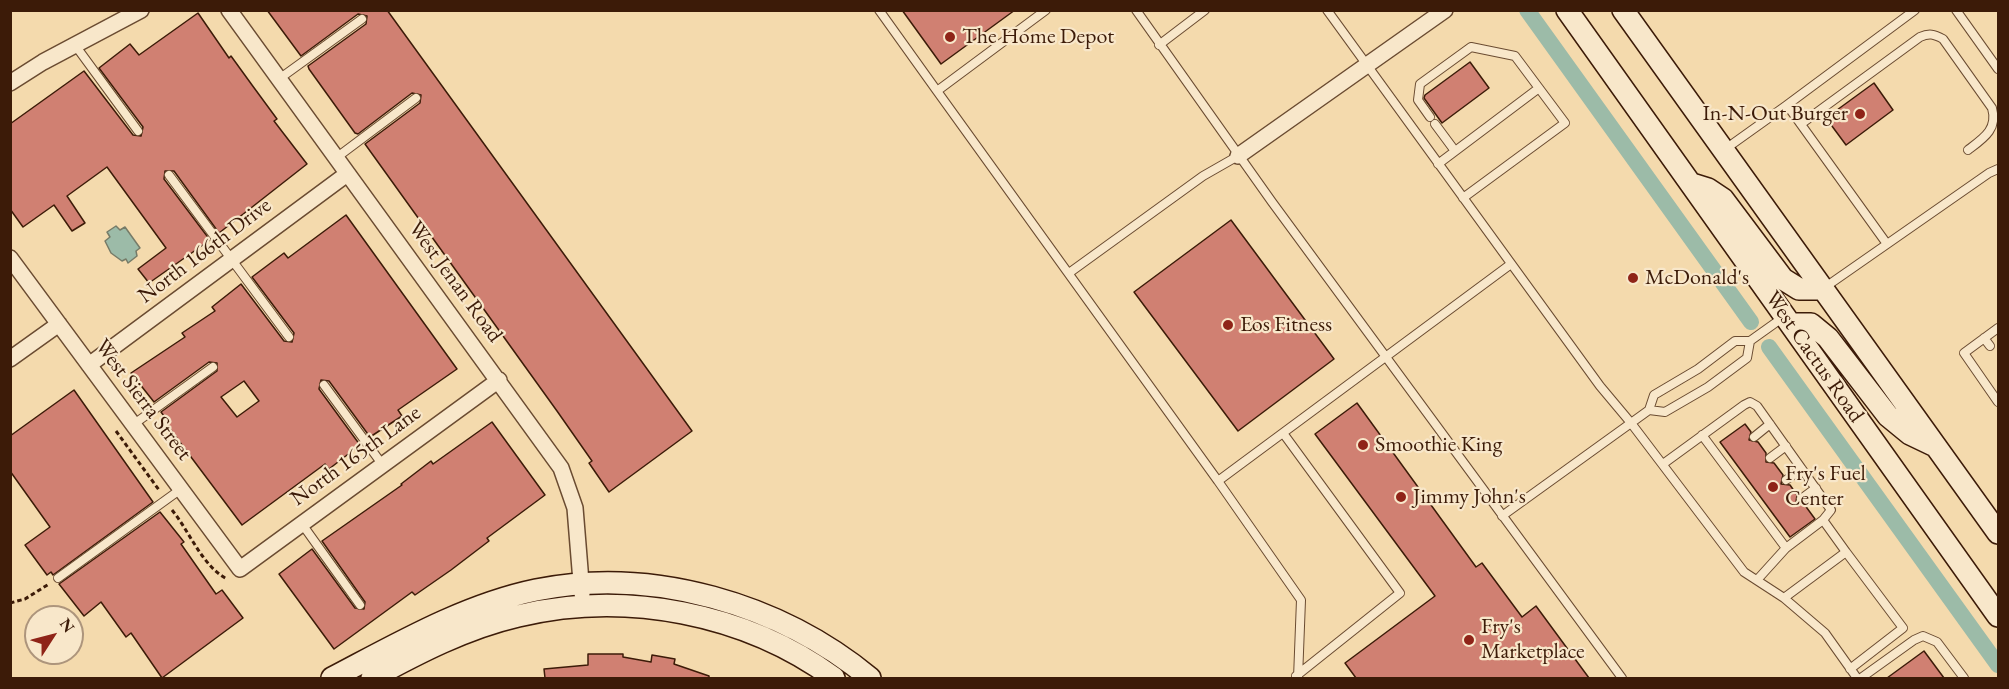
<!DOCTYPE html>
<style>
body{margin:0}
#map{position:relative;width:2009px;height:689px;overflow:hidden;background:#f4daad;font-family:"EB Garamond",serif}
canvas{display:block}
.frame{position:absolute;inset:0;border:12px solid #3c1b08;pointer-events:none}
.north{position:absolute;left:24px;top:605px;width:60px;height:60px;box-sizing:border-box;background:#f8e7ca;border:2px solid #ad957c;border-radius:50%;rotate:54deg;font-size:16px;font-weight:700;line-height:24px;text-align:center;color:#3c1b08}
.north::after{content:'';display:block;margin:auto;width:21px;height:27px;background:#8f2418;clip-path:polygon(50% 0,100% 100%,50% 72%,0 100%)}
</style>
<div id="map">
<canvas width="2009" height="689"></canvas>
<div class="frame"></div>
<div class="north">N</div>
</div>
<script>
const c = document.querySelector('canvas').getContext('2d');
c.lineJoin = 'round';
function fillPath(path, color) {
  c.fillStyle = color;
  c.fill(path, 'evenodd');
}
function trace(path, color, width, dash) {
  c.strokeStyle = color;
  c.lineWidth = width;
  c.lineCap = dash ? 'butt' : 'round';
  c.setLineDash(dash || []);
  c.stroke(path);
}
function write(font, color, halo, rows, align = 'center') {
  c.font = font + ' "EB Garamond",serif';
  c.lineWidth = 4.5;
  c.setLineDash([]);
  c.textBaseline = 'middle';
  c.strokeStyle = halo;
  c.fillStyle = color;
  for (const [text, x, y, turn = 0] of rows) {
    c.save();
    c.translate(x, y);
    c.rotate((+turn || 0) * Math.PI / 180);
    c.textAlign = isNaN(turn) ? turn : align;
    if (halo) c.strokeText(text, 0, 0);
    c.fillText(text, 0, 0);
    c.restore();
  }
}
const water = new Path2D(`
 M116,226l4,4 5,-3 15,21 -4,3 1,5 -9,7 -2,-4 -4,2 -11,-8 -6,-12 5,-4 -3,-5z`);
fillPath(water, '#9cbba8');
trace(water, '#767b68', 1.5);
trace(new Path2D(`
 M1527,10l224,312
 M1769,347l229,318`), '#9cbba8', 16);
const building = new Path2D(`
 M267,10h120l305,421 -83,61 -20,-29 3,-2 -35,-50 -192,-267 55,-41 1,-8 -9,-2 -54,41 -3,-1 -46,-64 -1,-3 58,-42 1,-8 -9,-2 -57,42z
 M902,10h113l-74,54z
 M198,13l31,45 2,-2 21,29 25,34 -3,2 33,43 -88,69 -45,-62h-9l-1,8 46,61 -61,43 -11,-14 28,-21 -59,-81 -40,29 18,27 -13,8 -18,-26 -31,22 -13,-18v-85l74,-53 49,64 8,1 2,-9 -44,-59 31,-24 9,11z
 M1470,62l19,26 -47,35 -18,-25 1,-3z
 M1874,83l19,27 -47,35 -20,-27z
 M346,215l111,154 -59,41 4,6 -32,21 -41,-56 -8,-1 -2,9 41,56 -31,24 -4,-5 -83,61 -81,-108 3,-1 -3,-4 56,-41v-8l-8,-1 -55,40 -23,-29 54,-36 -3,-4 33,-22 -3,-4 29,-23 43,57 8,1 2,-9 -42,-56 32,-24 4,5zM244,381l15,20 -22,16 -16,-20z
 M1231,220l103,139 -96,72 -104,-139z
 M74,390l79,112 -100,73 -2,-3 -4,3 -22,-30 25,-18 -40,-56v-35z
 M1357,403l119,164 6,-4 40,54 14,-11 53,72h-233l-11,-15 90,-67 -120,-162z
 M492,422l53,73 -58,43 2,3 -38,29 -36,25 -3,-3 -78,57 -55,-75 33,-25 43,59 9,1 1,-7 -43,-61 80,-56 -1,-1 30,-23 2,3z
 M1745,424l6,8 -2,8 9,2 8,11v9l8,1 9,12 -2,9 9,1 7,10 -1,7 8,2 11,15 -25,18 -70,-95z
 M160,512l24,30 -3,2 35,50 6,-4 21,28 -81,60 -31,-45 -5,4 -25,-35 -17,14 -25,-32z
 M1924,651l20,27h-57z
 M588,654h35v3l28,5 1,-7 23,4 -1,5 35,12v2h-164l-1,-9 44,-4z`);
fillPath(building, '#d08072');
trace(building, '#3c1b08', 1.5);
const lane = new Path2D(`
 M879,10l58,81
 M1046,10l-109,81 281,390
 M1136,10l136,192 350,476
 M1327,10l273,376 31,37 -129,93
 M1956,10l42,59
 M75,45l63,86
 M1159,45l46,-35
 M279,79l83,-60
 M1787,105l128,-95
 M1430,117l-12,-17 2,-16 51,-37 44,9 50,67 -102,75
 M1435,124l20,27
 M1801,124l119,-87c9,-4 14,-3 23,2l49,69c6,21 -8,30 -24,42
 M1724,150l63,-45 100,139
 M336,158l80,-60
 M1438,164l101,-76
 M169,175l120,162
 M1069,273l134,-97 35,-20
 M1824,288l165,-115 9,-4
 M1785,316l-35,25h-15l-37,28 -44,26 -5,15 -18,13 113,149 40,26 62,-46 57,76 -53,41
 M1998,328l-34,25 34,49
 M1984,338l6,8
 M324,385l58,79
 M1649,410l16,2 43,-25 39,-29 3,-17
 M134,424l79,-57
 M1283,433l117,160 -104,83
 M1754,437l16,-13
 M1770,458l16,-12
 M1663,464l81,-59 6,-3 7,4 74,104 -8,10 -37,28 -84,-113
 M1786,480l16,-11
 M1801,499l15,-11
 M1823,520l23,32
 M302,524l58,81
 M58,578l123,-89
 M1757,580l29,-32
 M1784,598l41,35 32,45
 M1298,678l3,-78 -83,-119 293,-217
 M1861,678l53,-38 9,-4 14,6 27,36`);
const street = new Path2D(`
 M229,10l332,458 14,40 7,86
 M10,83l33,-21 98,-52
 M1238,156l207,-146
 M10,258l230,311 259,-189
 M10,359l49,-35
 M89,365l258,-191`);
const secondary = new Path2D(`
 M1567,10l431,606
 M1623,10l375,523
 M1692,184l16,5 15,10 60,80 16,10h24
 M1791,324h20l17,14 60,78 22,18 23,11
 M332,678c65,-34 132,-73 204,-88 116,-24 244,14 334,88
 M372,678c46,-25 94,-50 146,-62 107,-26 227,-3 316,62`);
trace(lane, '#6a4b31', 10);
trace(street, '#6a4b31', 18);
trace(secondary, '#3c1b08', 24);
trace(new Path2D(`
 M116,431l43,59
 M172,510c18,22 30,56 55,69
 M10,603l15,-4 24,-15`), '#3c1b08', 3, [4.5, 3]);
trace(lane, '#f8e7ca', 8);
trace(street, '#f8e7ca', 15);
trace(secondary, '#f8e7ca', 21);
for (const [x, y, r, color] of [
 [950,37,6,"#8f2418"],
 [1860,114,6,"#8f2418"],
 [1633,278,6,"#8f2418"],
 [1228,325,6,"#8f2418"],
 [1363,445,6,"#8f2418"],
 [1773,487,6,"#8f2418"],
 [1401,497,6,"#8f2418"],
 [1469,640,6,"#8f2418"]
]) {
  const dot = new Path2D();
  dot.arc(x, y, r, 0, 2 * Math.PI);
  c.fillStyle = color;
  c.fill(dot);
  trace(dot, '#f8e7ca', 2);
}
write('22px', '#3c1b08', '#f8e7ca', [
 ["The Home Depot",962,37],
 ["In-N-Out Burger",1848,114,"right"],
 ["McDonald's",1645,278],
 ["Eos Fitness",1240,325],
 ["Smoothie King",1375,445],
 ["Fry's Fuel",1785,474],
 ["Center",1785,499],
 ["Jimmy John's",1413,497],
 ["Fry's",1481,627],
 ["Marketplace",1481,652]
], 'left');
write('22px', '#3c1b08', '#f8e7ca', [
 ["North 166th Drive",205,251,-37],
 ["West Jenan Road",455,282,54],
 ["West Cactus Road",1814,357,55],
 ["West Sierra Street",143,400,53],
 ["North 165th Lane",356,456,-36]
]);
</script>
